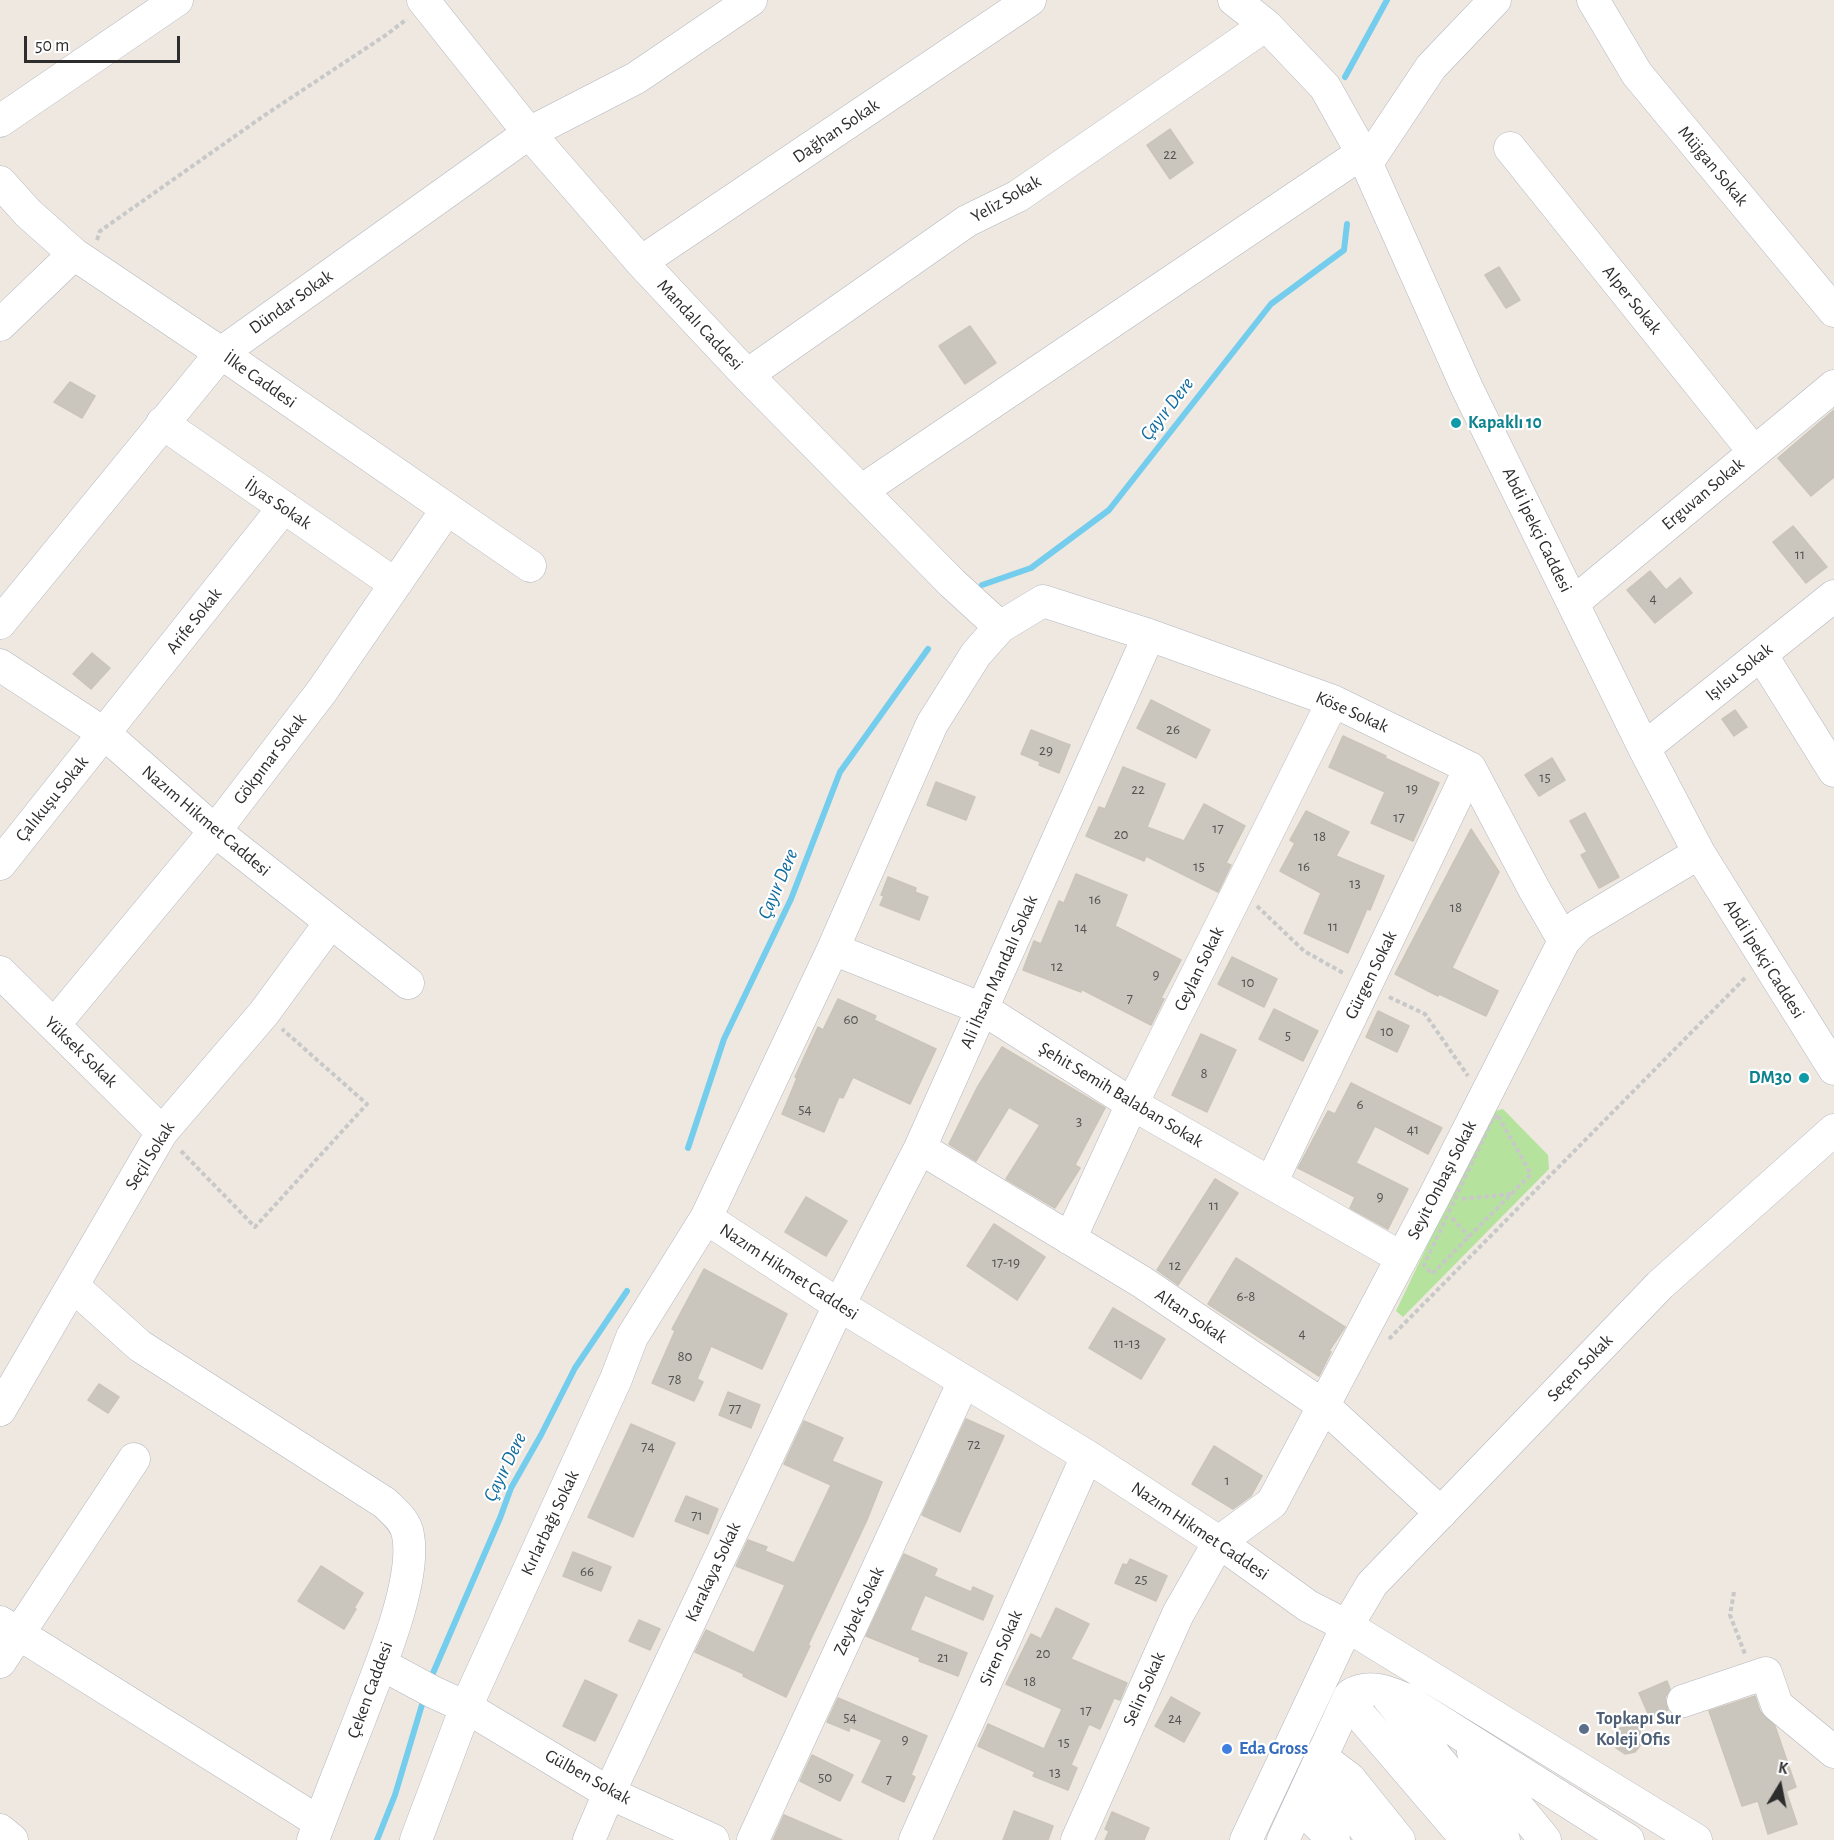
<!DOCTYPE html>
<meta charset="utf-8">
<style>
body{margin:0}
#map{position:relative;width:1834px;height:1840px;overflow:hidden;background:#eee8e0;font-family:"Alegreya Sans",sans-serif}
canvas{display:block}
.north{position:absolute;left:1750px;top:1756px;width:60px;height:60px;-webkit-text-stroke:4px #fff;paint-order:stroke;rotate:10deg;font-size:16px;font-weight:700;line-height:24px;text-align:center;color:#2d2d2d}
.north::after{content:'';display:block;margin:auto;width:21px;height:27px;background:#2d2d2d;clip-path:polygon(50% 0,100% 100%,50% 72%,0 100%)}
.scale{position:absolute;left:24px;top:36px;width:156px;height:27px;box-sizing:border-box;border:3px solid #2d2d2d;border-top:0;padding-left:8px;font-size:18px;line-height:21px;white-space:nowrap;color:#2d2d2d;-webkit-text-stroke:4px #fff;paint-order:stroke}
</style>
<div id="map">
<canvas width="1834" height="1840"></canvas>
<div class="north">K</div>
<div class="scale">50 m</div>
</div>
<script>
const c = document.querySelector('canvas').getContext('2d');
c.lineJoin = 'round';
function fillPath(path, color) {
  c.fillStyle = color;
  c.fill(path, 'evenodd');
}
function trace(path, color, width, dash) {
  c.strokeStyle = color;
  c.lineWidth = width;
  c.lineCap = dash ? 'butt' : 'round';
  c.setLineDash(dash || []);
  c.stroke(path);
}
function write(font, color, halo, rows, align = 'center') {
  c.font = font + ' "Alegreya Sans",sans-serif';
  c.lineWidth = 4.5;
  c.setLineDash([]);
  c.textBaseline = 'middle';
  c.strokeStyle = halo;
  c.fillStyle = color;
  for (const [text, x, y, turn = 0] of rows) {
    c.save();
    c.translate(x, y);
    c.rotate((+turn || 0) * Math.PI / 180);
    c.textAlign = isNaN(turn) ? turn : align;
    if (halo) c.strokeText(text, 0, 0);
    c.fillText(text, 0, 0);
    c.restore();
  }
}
fillPath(new Path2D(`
 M1503,1109l45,46 1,14 -146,148 -7,-6 95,-199z`), '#b5e39d');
trace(new Path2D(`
 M1345,77l42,-77
 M982,585l49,-17 78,-58 162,-206 73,-54 3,-26
 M688,1148l36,-109 67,-140 49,-127 88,-123
 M430,1680l70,-162 11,-30 30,-53 34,-67 52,-77
 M377,1840l18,-45 29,-97`), '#75cdee', 6);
const building = new Path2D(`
 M1170,129l23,34 -23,16 -23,-34z
 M1499,267l21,33 -14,8 -21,-33z
 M970,326l26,37 -31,21 -26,-38z
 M70,382l25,14 -13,22 -28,-16z
 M1834,410v67l-23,19 -33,-38z
 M1793,526l34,41 -21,16 -33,-41z
 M1650,571l16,19 14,-12 12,15 -37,30 -28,-33z
 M92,653l18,15 -19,21 -18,-15z
 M1151,700l59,30 -14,28 -59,-30z
 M1735,710l12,17 -13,9 -12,-17z
 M1031,730l39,15 -11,28 -20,-8 1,-3 -19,-8z
 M1343,736l43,20 -1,2 54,25 -26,58 -42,-18 14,-31 -56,-25z
 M1552,758l13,22 -26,16 -14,-21z
 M1123,767l42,17 -18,43 37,14 20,-37 41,22 -19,37 5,2 -13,27 -72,-36 -2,5 -58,-25 13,-29 6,2z
 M936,782l39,15 -9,23 -39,-15z
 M1306,811l43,21 -13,24 48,20 -14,34 -3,-1 -19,44 -44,-20 17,-40 -41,-22 15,-28 -5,-3z
 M1585,813l34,64 -20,11 -18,-33 6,-3 -17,-31z
 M1471,829l28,43 -47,96 46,23 -12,25 -47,-22 -1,2 -43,-22z
 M1076,874l51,21 -12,31 66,34 -20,38 3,1 -13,26 -70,-36v3l-58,-22 11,-29 7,3 18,-43 5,2z
 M888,877l28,11 -1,4 13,5 -9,23 -39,-15 4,-9 -3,-1z
 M1232,957l45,22 -13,28 -46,-23z
 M838,999l38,17 -2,4 62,29 -26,55 -57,-27 -10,21 -4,-1 -15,35 -42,-18 15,-36 -2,-1 23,-50 5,3z
 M1274,1009l44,22 -15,30 -44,-22z
 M1378,1011l31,15 -12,26 -31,-15z
 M1201,1034l35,16 -29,62 -35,-17z
 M1002,1047l103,61 -30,57 5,3 -25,40 -49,-29 34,-54 -31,-18 -33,54 -27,-17 28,-56z
 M1351,1083l91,45 -14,26 -53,-28 -19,37 52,26 -20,40 -38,-21 5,-11 -57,-29 30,-57 7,3z
 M1215,1179l23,14 -60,92 -21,-15z
 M806,1197l41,24 -21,35 -41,-24z
 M994,1224l51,33 -28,43 -50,-34z
 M1236,1258l109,69 -16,24 2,1 -12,24 -111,-72z
 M704,1269l83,45 -25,55 -51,-23 -14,33 6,3 -9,19 -42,-18 23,-52 -3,-2z
 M1113,1308l52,31 -24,40 -52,-31z
 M99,1384l20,13 -11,16 -20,-13z
 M728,1392l32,13 -9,23 -32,-13z
 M966,1419l38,17 -44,96 -38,-17z
 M804,1421l39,17 -11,23 50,21 -15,38 -59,125 2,1 -24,51 -43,-21 1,-2 -49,-22 11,-22 48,23 18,-39 13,-29 -49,-19 12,-26 19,7 -2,4 29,12 37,-78 -47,-21z
 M631,1424l44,19 -42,94 -45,-20z
 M1214,1446l48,30 -11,20 -18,13 -41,-25z
 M686,1496l32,13 -10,25 -33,-13z
 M573,1552l38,15 -10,24 -38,-15z
 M904,1554l33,15 -3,7 37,16 2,-5 20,9 -10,24 -58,-25 -15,35 57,23 -9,23 -39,-15 1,-3 -54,-22z
 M1130,1559l37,17 -11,25 -41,-18 8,-19 4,1z
 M321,1566l42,27 -9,15 2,1 -12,20 -46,-28z
 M1056,1608l33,16 -18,35 56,24 -7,17 -6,-2 -14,31 -11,-5 -18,41 6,3 -9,22 -35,-14 2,-4 -57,-26 10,-22 56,25 18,-40 -56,-25 25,-50 10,5z
 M639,1620l21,9 -10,21 -21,-9z
 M585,1680l32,15 -22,46 -32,-15z
 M1667,1681l3,8 -5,9 3,12 -18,8 -11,-25z
 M1755,1696l5,15 15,15 21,61 -10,4 11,33 -29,10 -10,-33 -16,5 -33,-95z
 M1171,1697l29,16 -16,29 -29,-16z
 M838,1698l89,38 -16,39 4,2 -11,25 -42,-20 20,-42 -32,-13 -1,4 -22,-9z
 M1639,1725l3,18 -7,9 -10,2 -9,-6 -2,-11 6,-9z
 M812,1755l41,20 -13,26 -40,-20z
 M1014,1811l39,15 -5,14h-45z
 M1112,1812l37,16 -5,12h-39l4,-9 -4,-2z
 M784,1815l58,25h-69z`);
fillPath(building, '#cac6be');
trace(building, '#cac4b9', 1.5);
const minor = new Path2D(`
 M423,0l106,133 112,129 106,113 205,208 48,44
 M1234,0l32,25 59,62 37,66 105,235 177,360 55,105 135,216
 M1593,0l44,74 197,237
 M0,121l177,-121
 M1510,148l244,304
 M1367,163l64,-96 64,-67
 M0,182l28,31 46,41 147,99 309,213
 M641,262l389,-262
 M0,325l74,-71
 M747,375l220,-154 51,-25 248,-171
 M162,423l233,161
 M861,491l501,-338
 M1573,603l261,-217
 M0,623l221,-270 308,-220 107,-55 115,-78
 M1761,654l73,117
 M0,665l105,69 110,97 193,152
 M1644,748l190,-152
 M0,864l284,-357
 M833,949l150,60 149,95 270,154
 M0,972l162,160
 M54,1025l161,-194 107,-140 125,-182
 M920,1148l222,134 182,124 117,107
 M1271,1183l199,-415
 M706,1218l133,87 248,151 132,86 89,64 39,20 349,214
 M1070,1239l62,-135 201,-403
 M73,1286l67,60 245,157c9,9 21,18 23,32 9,47 -30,136 -47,181 -16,41 -33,83 -48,124
 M0,1410l162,-278 102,-119 66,-90
 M0,1622l319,200
 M0,1662l134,-203
 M381,1664l52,28 33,15 143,86 104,47
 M1389,1699l115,141
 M1348,1701l119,139
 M1683,1701l83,-28 11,32 57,47
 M1473,1752l72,88
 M1321,1757l29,22 49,61
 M1313,1775l42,41 11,15
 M1299,1806l35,34
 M0,1830l12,10
 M416,1840l50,-133 150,-328 16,-42 74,-119 127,-269 99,-225 44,-70 24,-27 43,-26 106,34 184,66 137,67 64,121 30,52
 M589,1840l20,-47 230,-488 81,-157 229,-513
 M753,1840l211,-459
 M915,1840l172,-384
 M1077,1840l101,-226 41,-72 53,-39 161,-304 131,-258 15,-16 120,-72
 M1246,1840l101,-214 25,-42 288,-299 174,-155
 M1283,1840l67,-145c19,-11 36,-4 55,4l223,141`);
trace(minor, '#b3b6c0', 33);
trace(new Path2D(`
 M97,240l3,-9 165,-116 121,-80 21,-16
 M1257,906l47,45 41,23
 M1389,997l36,17 43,62
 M1498,1116l33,58 -99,100 -8,-9 69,-147z
 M181,1151l74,76 112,-123 -85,-75
 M1462,1199l49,-5
 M1452,1218l17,19
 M1389,1339l357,-362
 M1734,1592l-4,23 15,39`), '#c8c8c8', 4, [4.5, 3]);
trace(minor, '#fff', 32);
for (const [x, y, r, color] of [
 [1456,423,6,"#0f9aa8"],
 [1804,1078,6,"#0f9aa8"],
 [1584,1729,6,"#5c6f8a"],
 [1227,1749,6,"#3f7fe0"]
]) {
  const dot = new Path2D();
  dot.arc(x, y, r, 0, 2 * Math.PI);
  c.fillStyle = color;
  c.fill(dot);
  trace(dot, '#fff', 2);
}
write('15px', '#545351', null, [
 ["22",1170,154],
 ["11",1800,554],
 ["4",1653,598],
 ["26",1173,729],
 ["29",1046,750],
 ["15",1545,777],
 ["19",1412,788],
 ["22",1138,789],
 ["17",1399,817],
 ["17",1218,828],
 ["20",1121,834],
 ["18",1320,836],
 ["15",1199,866],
 ["16",1304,866],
 ["13",1355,883],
 ["16",1095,899],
 ["18",1456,907],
 ["11",1333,926],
 ["14",1081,927],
 ["12",1057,966],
 ["9",1156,974],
 ["10",1248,982],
 ["7",1130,998],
 ["60",851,1019],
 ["10",1387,1031],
 ["5",1288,1035],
 ["8",1204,1073],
 ["6",1360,1104],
 ["54",805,1109],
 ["3",1079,1121],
 ["41",1413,1129],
 ["9",1380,1196],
 ["11",1214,1205],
 ["17-19",1006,1262],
 ["12",1175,1265],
 ["6-8",1246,1296],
 ["4",1302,1333],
 ["11-13",1127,1343],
 ["80",685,1356],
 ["78",675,1379],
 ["77",735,1408],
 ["72",974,1444],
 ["74",648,1446],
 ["1",1227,1480],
 ["71",697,1515],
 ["66",587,1571],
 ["25",1141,1579],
 ["20",1043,1653],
 ["21",943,1657],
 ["18",1030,1681],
 ["17",1086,1710],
 ["54",850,1717],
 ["24",1175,1718],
 ["9",905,1739],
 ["15",1064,1742],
 ["13",1055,1772],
 ["50",825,1777],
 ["7",889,1779]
]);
write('18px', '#2d2d2d', '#fff', [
 ["Dağhan Sokak",836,131,-34],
 ["Müjgan Sokak",1713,166,50],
 ["Yeliz Sokak",1006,199,-30],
 ["Alper Sokak",1632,300,51],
 ["Dündar Sokak",291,302,-35],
 ["Mandalı Caddesi",700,325,47],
 ["İlke Caddesi",260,380,35],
 ["Erguvan Sokak",1703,494,-40],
 ["İlyas Sokak",278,504,34],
 ["Abdi İpekçi Caddesi",1537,530,64],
 ["Arife Sokak",194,621,-52],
 ["Işılsu Sokak",1739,672,-39],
 ["Köse Sokak",1352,712,24],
 ["Gökpınar Sokak",270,759,-53],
 ["Çalıkuşu Sokak",52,799,-51],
 ["Nazım Hikmet Caddesi",206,821,40],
 ["Abdi İpekçi Caddesi",1764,959,58],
 ["Ceylan Sokak",1199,969,-64],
 ["Ali İhsan Mandalı Sokak",999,972,-66],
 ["Gürgen Sokak",1371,975,-64],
 ["Yüksek Sokak",81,1052,44],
 ["Şehit Semih Balaban Sokak",1121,1095,31],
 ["Seçil Sokak",150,1156,-58],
 ["Seyit Onbaşı Sokak",1442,1180,-63],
 ["Nazım Hikmet Caddesi",789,1272,33],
 ["Altan Sokak",1191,1316,34],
 ["Seçen Sokak",1580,1368,-46],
 ["Kırlarbağı Sokak",550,1523,-65],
 ["Nazım Hikmet Caddesi",1200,1531,34],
 ["Karakaya Sokak",713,1572,-65],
 ["Zeybek Sokak",859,1611,-65],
 ["Siren Sokak",1001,1648,-66],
 ["Selin Sokak",1144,1689,-66],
 ["Çeken Caddesi",370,1690,-70],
 ["Gülben Sokak",588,1777,29]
]);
write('bold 18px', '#0d838f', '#fff', [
 ["Kapaklı 10",1468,423],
 ["DM30",1792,1078,"right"]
], 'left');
write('bold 18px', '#4e5e75', '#fff', [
 ["Topkapı Sur",1596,1719],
 ["Koleji Ofis",1596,1740]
], 'left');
write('bold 18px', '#366cbe', '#fff', [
 ["Eda Gross",1239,1749]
], 'left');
write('italic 20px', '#0f6c9e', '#fff', [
 ["Çayır Dere",1167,409,-52],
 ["Çayır Dere",778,884,-67],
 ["Çayır Dere",505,1467,-64]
]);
</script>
